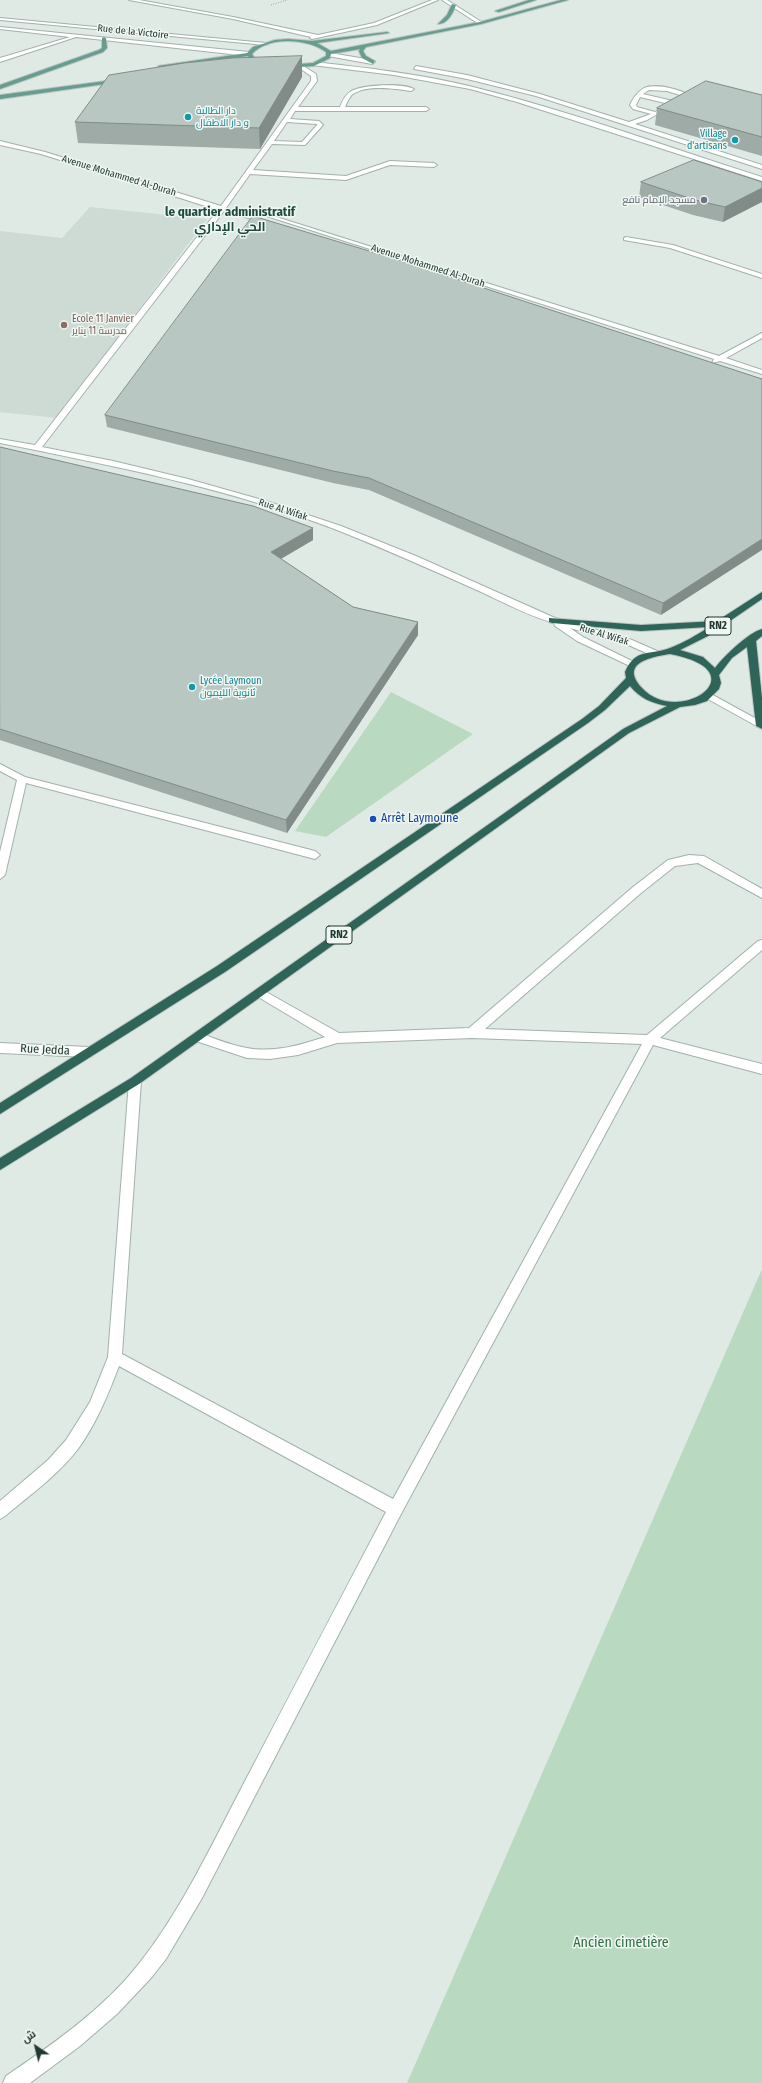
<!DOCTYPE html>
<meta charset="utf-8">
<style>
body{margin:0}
#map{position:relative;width:762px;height:2083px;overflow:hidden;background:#dfeae5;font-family:"Fira Sans Condensed",Cairo,sans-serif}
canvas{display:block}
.north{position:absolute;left:16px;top:2027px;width:40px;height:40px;-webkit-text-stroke:3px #f0f7f3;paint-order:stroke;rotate:325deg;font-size:11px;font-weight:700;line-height:16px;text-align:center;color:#213932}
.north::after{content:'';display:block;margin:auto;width:14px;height:18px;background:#213932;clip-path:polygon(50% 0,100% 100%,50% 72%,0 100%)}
</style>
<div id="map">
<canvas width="762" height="2083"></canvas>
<div class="north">ش</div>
</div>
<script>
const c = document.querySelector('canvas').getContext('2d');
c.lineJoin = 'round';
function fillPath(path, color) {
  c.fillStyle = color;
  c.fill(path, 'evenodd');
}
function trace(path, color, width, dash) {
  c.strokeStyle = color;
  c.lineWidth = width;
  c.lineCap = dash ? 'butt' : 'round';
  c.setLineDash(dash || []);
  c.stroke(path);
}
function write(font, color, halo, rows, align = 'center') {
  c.font = font + ' "Fira Sans Condensed",Cairo,sans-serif';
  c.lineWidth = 3;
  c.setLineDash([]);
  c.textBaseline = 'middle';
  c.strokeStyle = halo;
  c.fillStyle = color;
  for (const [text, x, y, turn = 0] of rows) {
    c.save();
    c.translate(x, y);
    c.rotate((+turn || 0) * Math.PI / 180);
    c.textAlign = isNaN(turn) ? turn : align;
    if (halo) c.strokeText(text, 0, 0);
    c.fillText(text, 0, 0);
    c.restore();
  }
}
fillPath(new Path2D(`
 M90,207l117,12 -150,199 -57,-6v-181l62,7z`), '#cedad4');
fillPath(new Path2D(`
 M391,692l82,42 -147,103 -31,-6z
 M762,1269v814h-355z`), '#b9dac1');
const minor = new Path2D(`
 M129,0h10l94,17 85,18 56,-12 58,-23h6l-61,25 -65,14 -2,-1 1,-1 -78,-18z
 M442,0h5l36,23 -4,1z
 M0,18l266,25 2,1 -2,1 -266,-25z
 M0,27l249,25 3,2 -3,2 -173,-19 -76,25v-4l70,-21 -70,-8z
 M330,53l42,7 3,2 -3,2 -44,-8z
 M314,62c53,6 107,12 159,25 97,24 194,60 289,90v4l-245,-79 -47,-13 -76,-14 -82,-10z
 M300,64l16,10 1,7 -19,26h42c2,-5 5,-12 10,-15 10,-8 54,-9 64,-3l-3,2c-16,-2 -43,-7 -58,3 -4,3 -6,9 -8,13h81l3,2 -3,2h-131l-5,8 29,2 4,4 -18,20 -33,-1 -19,26 93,6 44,-15 44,2 3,2 -3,2 -44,-2 -44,15 -96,-6 -24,34 43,14v2l-45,-13 -182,236 71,14 75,18 78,22 75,25 75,30 139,62 77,22 25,11v4h-6l-25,-11 -56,-16 13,9 55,27 -5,3 -3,-1 -53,-25 -22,-15 -1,-3c-26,-7 -51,-21 -75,-32 -47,-21 -94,-42 -142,-61 -109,-42 -223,-64 -337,-87v-4l35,6 183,-235 -177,-56 -41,-9v-4l45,11 176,54 90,-125v-5l-13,-9zM287,122l30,2v1l-15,17 -28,-1z
 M416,66l51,9 73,19 89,28 22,-8 -18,-5 -3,-4c3,-7 8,-13 14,-17 11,-5 37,1 46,8l-43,24 -12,4 127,41v4l-226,-73 -69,-17 -53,-10zM649,90l18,1 16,5 -10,5 -30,-7zM640,97l29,7 -14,8 -18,-5 -1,-2z
 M254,210l465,146 43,-23v5l-36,20 36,12v4l-42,-13 -8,2 2,-4 -460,-147z
 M626,237l47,8 89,29v4l-92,-30 -46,-8v-2z
 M709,693l53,29v7l-56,-31 -2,-2z
 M0,764l25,13 290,74 5,4 -5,4 -289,-76 -21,92 -5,4v-27l17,-72 -17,-9z
 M689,855l15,1 58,33v9l-64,-35 -23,3 -34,27 -156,136 162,6 111,-94 4,-1v10l-102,88 102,26v10l-109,-29 -252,469 -199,384 -36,61 -15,19 -34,36 -37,32 -50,37h-27l3,-7c47,-32 96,-66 132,-111 43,-54 73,-119 105,-180 47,-91 95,-182 143,-273l-267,-146c-11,29 -23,58 -41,83 -20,26 -48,46 -73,67l-5,3v-18l48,-41 18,-20 24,-38 18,-45 21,-276 2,-3h8l2,3 -19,273 271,145 249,-455 -170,-6 -135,5 -39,12 -28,4 -23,-1 -54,-18 -2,-3 2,-3 4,-2c16,6 33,13 50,16 26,5 54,-3 78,-11l-70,-42 -2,-3 6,-4 80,45 130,-5 164,-141 35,-27z
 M0,1043l89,4 4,2 2,3 -2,3 -4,2 -89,-4z`);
const major = new Path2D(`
 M529,0h7l-37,12 -4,-1z
 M561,0h7l-87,24 -115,23 -3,4 3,5 9,5 -2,3 -11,-6 -3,-7 1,-2 -29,5 -1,4 -16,8 -29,2 2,-3 26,-2 13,-7v-4c-19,-14 -58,-16 -74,2l3,5 11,4 -2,3 -13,-5 -3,-5 -87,12 -3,-2 89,-13 6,-6 22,-7 13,-1 24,2 75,-9 2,1 -72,10 14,8 149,-29z
 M452,4l4,1c-3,8 -8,19 -18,19l9,-9z
 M104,37l2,1 1,10 -4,4 -103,37v-4l99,-35 3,-2v-10z
 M121,79l-2,3 -119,17v-4z`);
const highway = new Path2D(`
 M762,592v7l-54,37 -28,14 23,7 12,11c9,-12 33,-35 47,-39v7l-6,5 6,57v31l-6,-3 -9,-79 -15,11 -13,17 2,8 -2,6 -12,12 -12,4 -15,2 -51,26 -490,351 -139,86v-12l131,-80 492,-349 44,-23c-16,-3 -27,-8 -37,-20l-25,24 -17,13 -363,249 -225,142v-11l217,-137 365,-247 17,-13 27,-28 -1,-6c11,-25 25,-16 45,-24 13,-5 27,-13 39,-21l-68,4 -89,-8 -3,-1v-4l92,7 76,-4zM670,654c91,17 9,74 -28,34 -23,-25 9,-31 28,-34z`);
trace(minor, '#a2b1ac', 2);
trace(major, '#bcc4c2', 2);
trace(highway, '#bcc4c2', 2);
trace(new Path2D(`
 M271,5l16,-5`), '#81ac9e', 1, [1, 1.5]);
fillPath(minor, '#fff');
fillPath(major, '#669d8e');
fillPath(highway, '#2f6458');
fillPath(new Path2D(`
 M302,56v21l-42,72 -182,-6 -3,-21z
 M762,95v61l-107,-31 2,-17z
 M641,182h121l-39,40 -30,-7 -54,-18z
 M762,379l-101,236 -292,-125 -36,-7 -226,-56 -2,-12z
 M0,447l313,81v12l-32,19 72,48 65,15v13l-131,198 -287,-93z`), '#9eaba6');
fillPath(new Path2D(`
 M302,56v21l-42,72 -1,-21z
 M762,188v14l-39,20 2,-15z
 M313,528v12l-41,24 -1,-12z
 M762,539v11l-101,65 2,-12z
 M418,622v13l-131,198 -1,-13z`), '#818b87');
const building = new Path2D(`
 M302,56l-43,72 -184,-6 34,-47 75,-12 48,-5z
 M706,81l56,14v42l-105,-29z
 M694,160l68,22v6l-37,19 -30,-7 -54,-18z
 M253,216l136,41 373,122v160l-99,64 -294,-125 -36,-7 -228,-56z
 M0,447l253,59 60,22 -42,24 82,55 65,15 -132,198 -286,-91z`);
fillPath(building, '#b8c7c1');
trace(building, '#818b87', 1);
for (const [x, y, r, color] of [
 [188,117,4,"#0f9aa8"],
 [735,140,4,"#0f9aa8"],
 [704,200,4,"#6b7280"],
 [64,325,4,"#8d6e63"],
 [192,687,4,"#0f9aa8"],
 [373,819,4,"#1a4fb4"]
]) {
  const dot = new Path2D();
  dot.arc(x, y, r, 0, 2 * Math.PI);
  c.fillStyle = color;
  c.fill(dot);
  trace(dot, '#f0f7f3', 1.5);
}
write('10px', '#213932', '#f0f7f3', [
 ["Rue de la Victoire",133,32,6],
 ["Avenue Mohammed Al-Durah",119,176,17],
 ["Avenue Mohammed Al-Durah",428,266,18],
 ["Rue Al Wifak",283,510,18],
 ["Rue Al Wifak",604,635,17]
]);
write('10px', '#0d838f', '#f0f7f3', [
 ["دار الطالبة",196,111],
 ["و دار الاطفال",196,123],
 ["Village",727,134,"right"],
 ["d'artisans",727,146,"right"],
 ["Lycée Laymoun",200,681],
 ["ثانوية الليمون",200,693]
], 'left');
write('10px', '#5b616d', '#f0f7f3', [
 ["مسجد الإمام نافع",696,200]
], 'right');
write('10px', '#785e54', '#f0f7f3', [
 ["Ecole 11 Janvier",72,319],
 ["مدرسة 11 يناير",72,331]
], 'left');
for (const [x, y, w] of [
 [718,626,26],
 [339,935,26]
]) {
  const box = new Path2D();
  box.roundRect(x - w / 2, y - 9, w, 18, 3);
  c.fillStyle = '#f0f7f3';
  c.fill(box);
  trace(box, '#213932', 1);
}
write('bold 11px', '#213932', null, [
 ["RN2",718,626],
 ["RN2",339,935]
]);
write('12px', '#164399', '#f0f7f3', [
 ["Arrêt Laymoune",381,819]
], 'left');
write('12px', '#213932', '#f0f7f3', [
 ["Rue Jedda",45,1050,3]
]);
write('bold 13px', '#1e4a3f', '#f0f7f3', [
 ["le quartier administratif",230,212],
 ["الحي الإداري",230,227]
]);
write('14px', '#2e6e45', '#f0f7f3', [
 ["Ancien cimetière",621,1943]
]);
</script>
